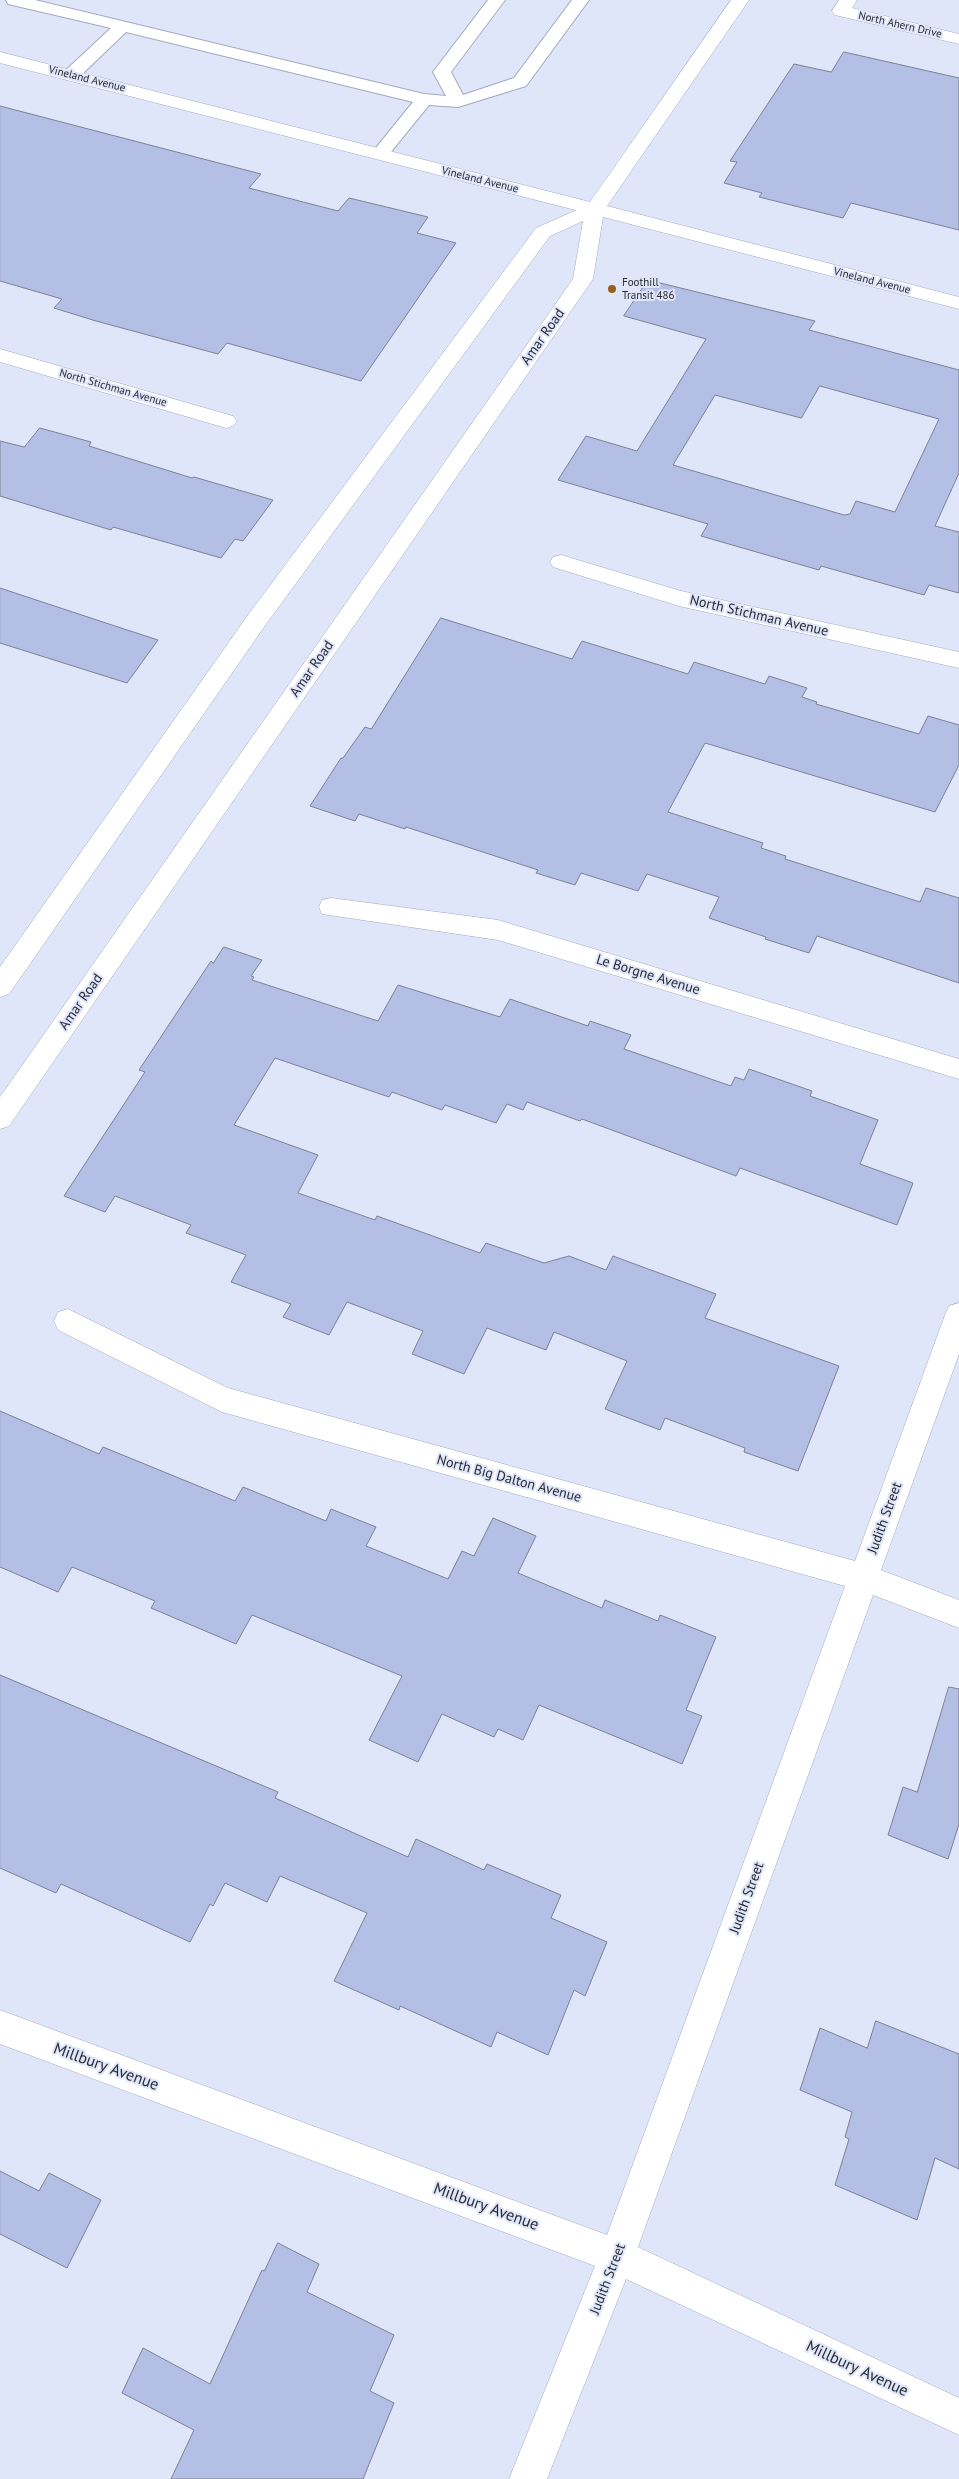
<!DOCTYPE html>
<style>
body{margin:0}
canvas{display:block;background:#e0e6fa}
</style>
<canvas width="959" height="2479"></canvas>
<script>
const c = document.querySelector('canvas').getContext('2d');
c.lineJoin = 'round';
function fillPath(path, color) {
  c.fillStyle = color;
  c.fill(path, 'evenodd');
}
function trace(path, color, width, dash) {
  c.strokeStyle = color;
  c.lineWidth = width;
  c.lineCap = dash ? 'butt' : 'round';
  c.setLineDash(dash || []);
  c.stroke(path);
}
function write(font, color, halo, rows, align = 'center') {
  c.font = font + ' "PT Sans",sans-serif';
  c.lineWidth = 4;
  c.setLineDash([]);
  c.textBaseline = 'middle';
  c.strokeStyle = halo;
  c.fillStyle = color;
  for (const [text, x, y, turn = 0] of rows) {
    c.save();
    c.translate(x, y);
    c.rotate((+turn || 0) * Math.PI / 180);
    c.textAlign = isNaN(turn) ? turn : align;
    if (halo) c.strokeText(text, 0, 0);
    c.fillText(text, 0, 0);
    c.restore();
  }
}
const building = new Path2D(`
 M844,52l115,26v152l-108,-27 -8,15 -84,-21 3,-4 -38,-10 13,-21 -7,-1 64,-97 37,8z
 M0,106l261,68 -12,14 89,23 11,-13 79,19 -11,16 39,10 -95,138 -134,-38 -9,11 -122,-33 -42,-13 8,-9 -62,-18z
 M648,280l167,41 -6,9 150,40v103l-24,53 24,6v61l-30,-8 -5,10 -103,-29 -2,4 -118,-34 7,-12 -150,-44 28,-44 51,15 69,-112 -82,-23zM820,386l119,33 -44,93 -39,-11 -6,13 -6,1 -171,-50 42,-70 86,23z
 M40,428l51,14 -2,4 103,32 2,-1 79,23 -30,41 -8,-2 -14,19 -108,-31 -2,3 -111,-34v-55l24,6z
 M0,588l118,39 40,13 -31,43 -127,-40z
 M441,618l131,41 10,-18 106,33 6,-12 71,22 4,-8 38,12 -5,9 15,5 -1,2 103,30 9,-18 31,9v40l-24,47 -230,-69 -37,69 95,31 -2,5 25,8 -1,3 135,43 6,-14 33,10v85l-142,-47 -8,17 -44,-14 1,-2 -57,-19 10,-21 -72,-23 -9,17 -57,-18 -6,12 -39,-12 2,-3 -132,-43 -1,2 -46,-15 -4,7 -45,-15 31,-48h2l22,-31 6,2z
 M224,947l38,13 -11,16 3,1 -2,3 126,41 20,-36 102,32 10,-18 78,27 2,-5 41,14 -7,14 107,37 4,-9 9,3 5,-11 63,22 -2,5 68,24 -18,44 53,19 -16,42 -157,-57 -4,8 -154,-57 -2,2 -53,-19 -4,8 -16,-6 -11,19 -51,-18 -3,5 -50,-18 -3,5 -114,-39 -41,67 84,30 -20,38 77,27 2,-4 103,37 6,-10 58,20 25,-7 37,14 7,-14 103,38 -11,24 134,48 -41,105 -54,-19 1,-4 -80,-30 -5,12 -55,-21 22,-48 -73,-29 -8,18 -59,-22 -23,46 -52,-20 11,-23 -76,-29 -18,33 -46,-18 8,-13 -60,-22 15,-27 -60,-22 5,-8 -76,-29 -10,16 -41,-16 81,-124 -6,-2 72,-109 2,2z
 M0,1411l99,43 4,-7 132,54 8,-14 83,34 5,-12 45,18 -10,19 82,33 14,-28 12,5 19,-38 43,18 -18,37 84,35 3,-8 53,21 2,-6 56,22 -30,73 16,6 -20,48 -143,-59 -16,35 -25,-11 -4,8 -52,-23 -24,48 -49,-22 33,-64 -150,-61 -16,29 -85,-36 4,-7 -83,-34 -14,25 -58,-25z
 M0,1675l278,117 -3,6 133,59 8,-18 68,31 3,-6 74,31 -10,23 56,24 -22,54 -11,-6 -26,65 -51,-23 -6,15 -91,-41 -1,4 -65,-29 33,-68 -87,-37 -13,26 -42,-19 -12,23 -3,-2 -20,38 -129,-58 -5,9 -56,-25z
 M949,1687l10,2v135l-11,35 -60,-24 15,-48 14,5z
 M876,2021l83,33v115l-24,-11 -18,62 -82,-35 14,-46 -4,-2 7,-25 -52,-22 20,-62 47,20z
 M0,2171l39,20 10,-18 52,27 -34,68 -67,-34z
 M278,2243l41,21 -12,28 87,43 -24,56 24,12 -31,76h-192l23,-49 -72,-37 21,-45 67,36 52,-114 2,1z`);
fillPath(building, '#b4bfe6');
trace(building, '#7c8193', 1);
const lane = new Path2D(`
 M6,0h29l389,94 22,2 -13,-24 55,-72h17l-54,72 12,23 51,-17 58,-78h17l-63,86 -68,21 -29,-2 -43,53h-12l-3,-4 42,-52 -287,-70 -49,47h-12l-3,-4 3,-4 46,-43 -103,-24z`);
const street = new Path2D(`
 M839,0h18l-5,8 107,26v10l-124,-29 -3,-4z
 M0,52l602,153 3,4 -3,4 -7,2 -595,-152z
 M0,349l233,67 4,5 -4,5 -7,2 -226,-66z
 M561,555l120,36 278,61v16l-280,-62 -126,-39 -3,-5 3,-5z
 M331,898l167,22 461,139v20l-461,-139 -176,-26 -3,-7 3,-7z
 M959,1303v51l-78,216 78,30v28l-86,-33 -235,652 321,151v37l-333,-156 -79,200h-38l86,-213 -595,-222v-34l607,225 238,-649 -623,-174 -164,-82 -4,-9 4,-9 10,-3 160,79 627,173 90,-246 4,-9z`);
const secondary = new Path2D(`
 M731,0h18l-142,206 352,91v12l-356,-92 -10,62 -584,847 -9,3v-32l573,-818 10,-58 -33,15 -286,391 -255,367 -9,3v-30l248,-352 288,-387 52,-23z`);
trace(lane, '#a4aabd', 2);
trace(street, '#a4aabd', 1);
trace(secondary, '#a4aabd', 1);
fillPath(lane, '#fff');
fillPath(street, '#fff');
fillPath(secondary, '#fff');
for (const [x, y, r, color] of [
 [612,289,5,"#975f19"]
]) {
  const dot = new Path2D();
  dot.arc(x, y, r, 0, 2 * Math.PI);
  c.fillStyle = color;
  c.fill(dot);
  trace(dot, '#e0e6fa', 2);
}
write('11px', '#282a31', '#e0e6fa', [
 ["North Ahern Drive",900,25,13],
 ["Vineland Avenue",87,79,14],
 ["Vineland Avenue",480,180,14],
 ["Vineland Avenue",872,281,14],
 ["North Stichman Avenue",113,388,16]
]);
write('11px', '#282a31', '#e0e6fa', [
 ["Foothill",622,283],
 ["Transit 486",622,296]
], 'left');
write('14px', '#282a31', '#e0e6fa', [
 ["Amar Road",543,337,-55],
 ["North Stichman Avenue",759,616,13],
 ["Amar Road",312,669,-55],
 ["Le Borgne Avenue",648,975,17],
 ["Amar Road",81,1002,-55],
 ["North Big Dalton Avenue",509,1479,15],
 ["Judith Street",885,1518,-70],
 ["Judith Street",747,1898,-70],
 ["Judith Street",608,2279,-69]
]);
write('16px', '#282a31', '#e0e6fa', [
 ["Millbury Avenue",106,2067,20],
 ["Millbury Avenue",486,2207,20],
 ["Millbury Avenue",857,2369,25]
]);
</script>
